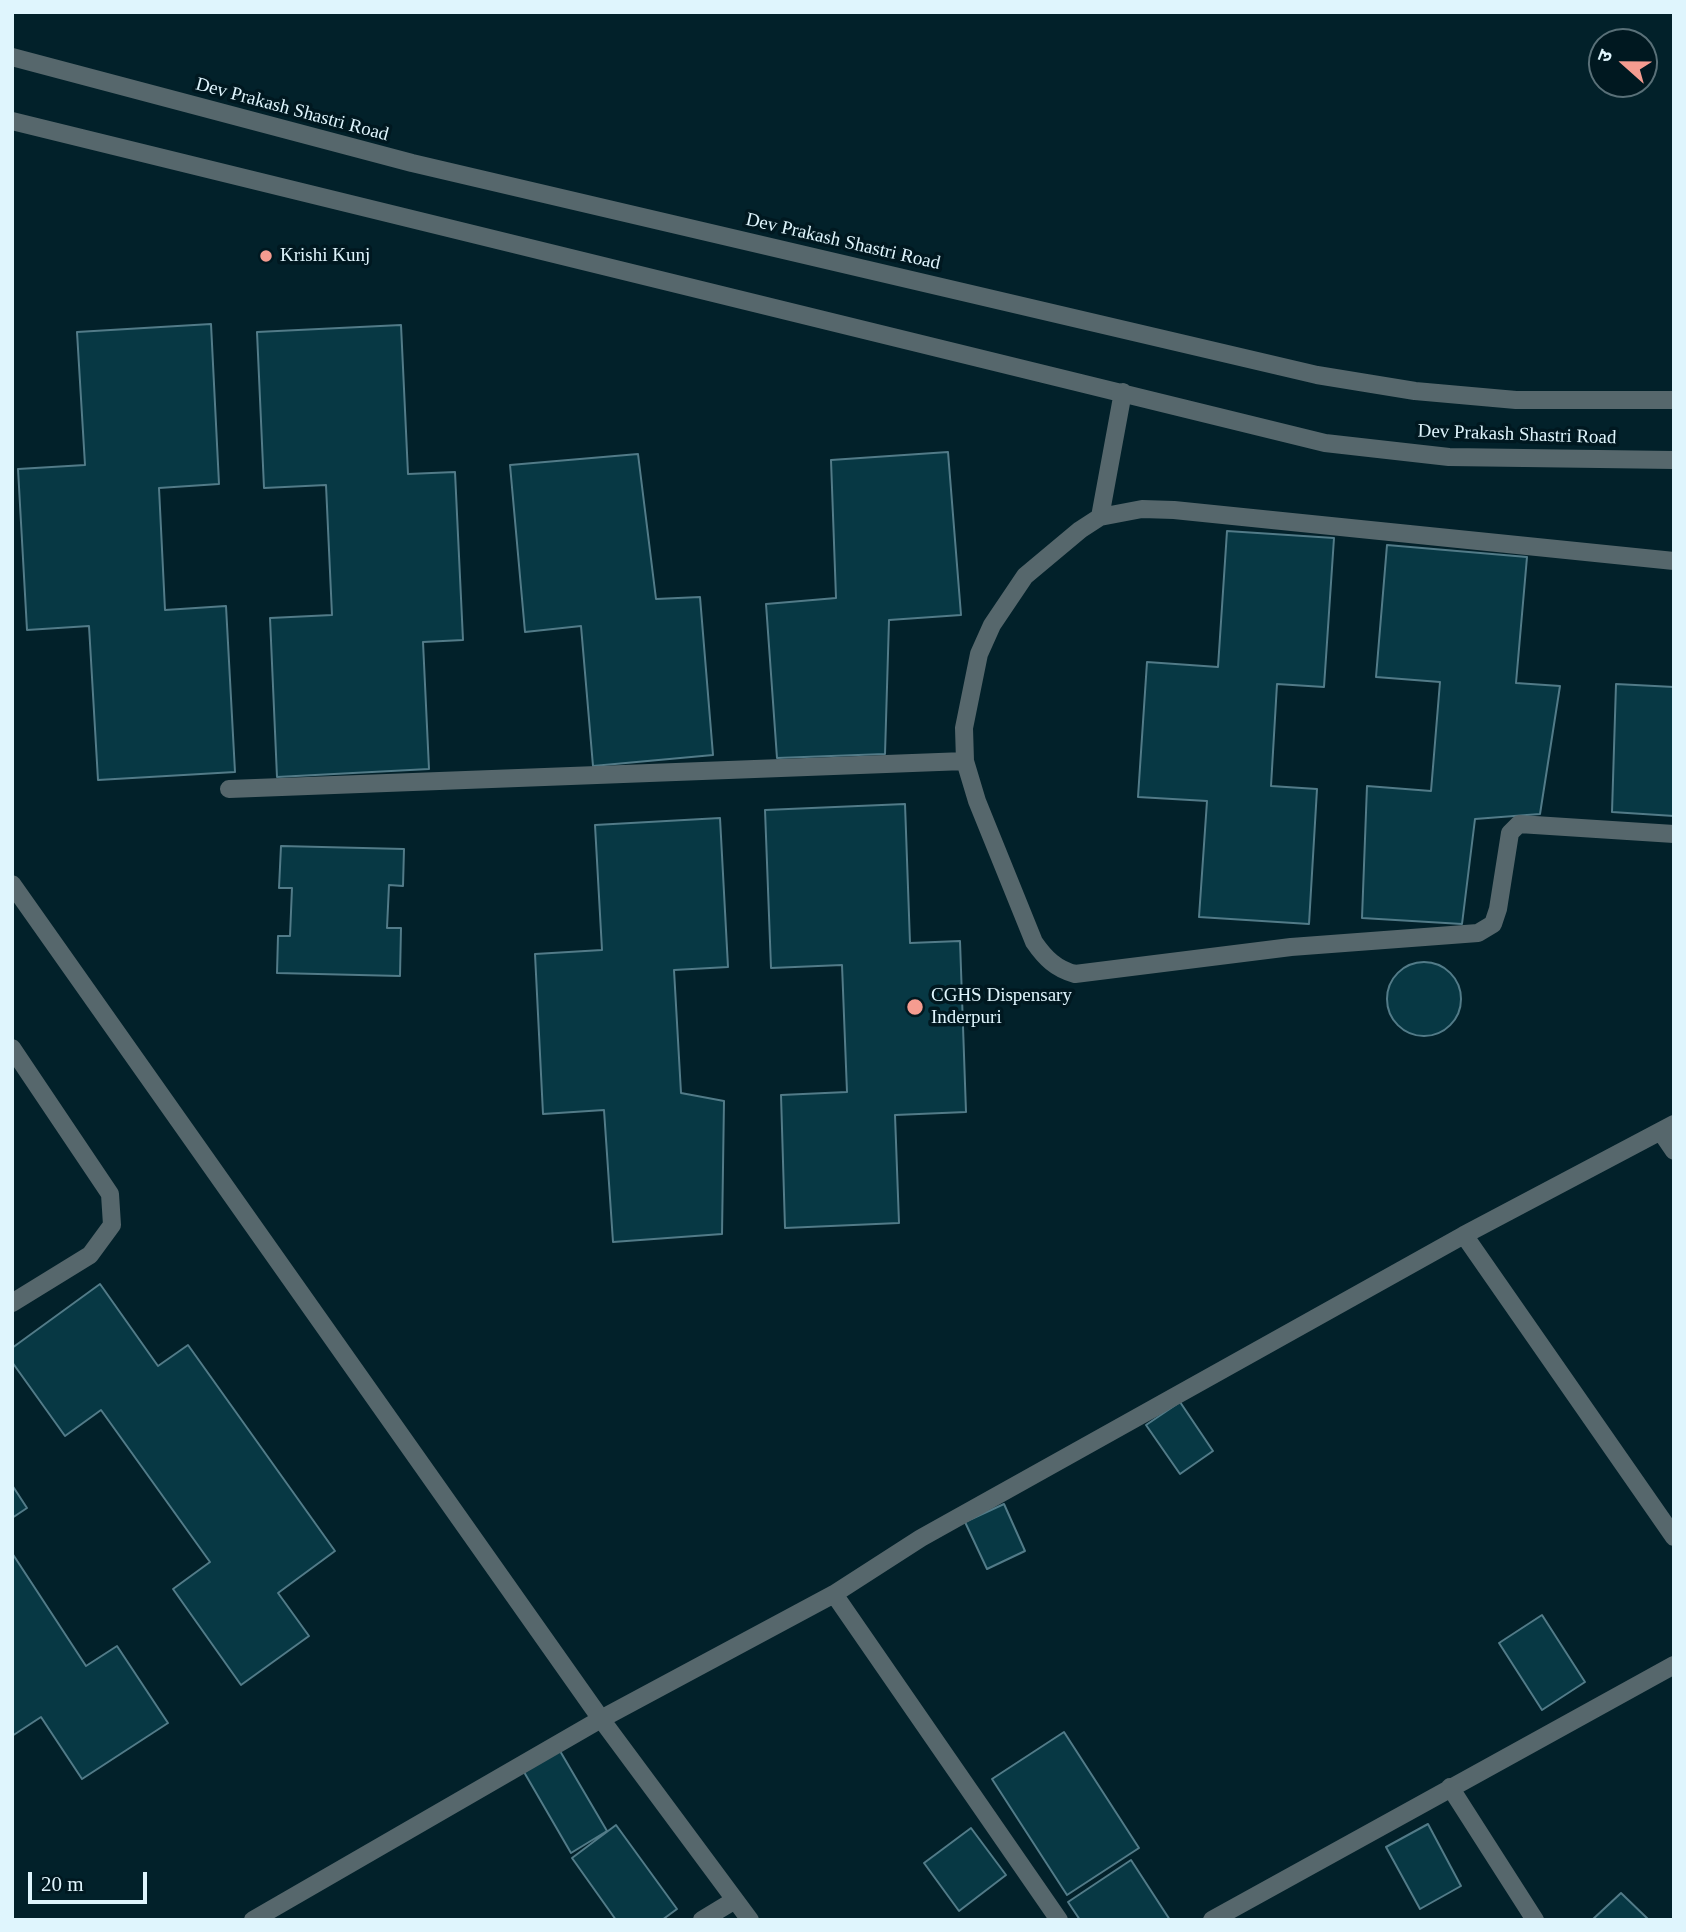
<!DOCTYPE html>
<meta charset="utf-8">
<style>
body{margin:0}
#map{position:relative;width:1686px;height:1932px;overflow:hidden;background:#02212a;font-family:"Times New Roman","Noto Sans Devanagari",serif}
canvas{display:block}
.frame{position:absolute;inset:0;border:14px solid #dff5fd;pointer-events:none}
.north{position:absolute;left:1588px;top:28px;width:70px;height:70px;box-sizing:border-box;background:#001820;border:2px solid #597078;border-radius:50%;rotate:291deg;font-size:19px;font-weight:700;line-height:28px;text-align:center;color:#dff5fd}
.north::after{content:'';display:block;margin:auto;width:24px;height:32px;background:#f59c90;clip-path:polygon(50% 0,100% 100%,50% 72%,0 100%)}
.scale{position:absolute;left:28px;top:1872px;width:119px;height:32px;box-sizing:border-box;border:4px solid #dff5fd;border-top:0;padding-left:9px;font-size:21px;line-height:24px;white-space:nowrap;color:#dff5fd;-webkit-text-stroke:5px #001820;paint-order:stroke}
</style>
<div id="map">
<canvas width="1686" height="1932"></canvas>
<div class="frame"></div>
<div class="north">उ</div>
<div class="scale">20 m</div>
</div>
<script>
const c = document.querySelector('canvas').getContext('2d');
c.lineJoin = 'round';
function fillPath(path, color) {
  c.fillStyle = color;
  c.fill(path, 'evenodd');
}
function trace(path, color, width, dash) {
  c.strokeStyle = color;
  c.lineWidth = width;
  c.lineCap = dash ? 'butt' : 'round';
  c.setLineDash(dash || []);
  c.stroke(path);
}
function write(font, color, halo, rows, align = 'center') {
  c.font = font + ' "Times New Roman",serif';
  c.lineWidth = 7;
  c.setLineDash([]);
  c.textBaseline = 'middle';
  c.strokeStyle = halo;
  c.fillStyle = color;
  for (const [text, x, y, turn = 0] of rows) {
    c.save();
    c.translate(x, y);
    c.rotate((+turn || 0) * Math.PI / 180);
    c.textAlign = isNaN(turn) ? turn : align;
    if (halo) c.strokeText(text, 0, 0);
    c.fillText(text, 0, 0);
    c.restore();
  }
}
const building = new Path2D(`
 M211,324l8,160 -60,4 6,122 61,-4 9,166 -137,8 -9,-154 -62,4 -9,-161 67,-4 -8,-133z
 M401,325l7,149 47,-2 8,168 -40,2 6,127 -152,8 -7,-159 62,-3 -6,-130 -62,3 -7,-156z
 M948,452l13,163 -72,5 -4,134 -108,4 -11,-154 70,-6 -5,-138z
 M638,454l18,145 44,-2 13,158 -120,11 -12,-140 -56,6 -15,-167z
 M1227,531l107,7 -10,149 -47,-3 -6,102 46,3 -8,135 -110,-7 8,-116 -69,-4 9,-135 71,5z
 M1387,545l140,12 -11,126 44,3 -20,128 -65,5 -13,105 -100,-6 5,-132 64,5 9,-109 -64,-5z
 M1616,684l58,3v129l-62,-4z
 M905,804l5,139 50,-2 6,171 -71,3 4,108 -114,5 -4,-133 66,-3 -5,-127 -71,3 -6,-158z
 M720,818l8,149 -54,3 7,123 43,8 -2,133 -109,8 -9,-132 -61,4 -8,-160 67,-4 -7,-125z
 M281,846l123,3 -1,37 -14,-1 -2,43h14l-1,48 -123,-3 1,-37h12l2,-48h-13z
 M1387 999a37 37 0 1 1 74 0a37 37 0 1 1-74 0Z
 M100,1284l58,82 30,-21 147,206 -57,42 31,43 -68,49 -68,-96 37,-27 -109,-152 -36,26 -53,-74v-14z
 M1180,1402l33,49 -33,23 -34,-49z
 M12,1485l15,23 -15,10z
 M1004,1504l21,47 -38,18 -22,-47z
 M12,1553l74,113 31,-20 51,77 -86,56 -41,-62 -29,19z
 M1542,1615l43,67 -43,28 -43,-67z
 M1064,1732l75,116 -72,47 -75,-116z
 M560,1751l47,80 -36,22 -47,-81z
 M1428,1824l33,62 -41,23 -34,-62z
 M616,1825l61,84 -15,11h-46l-44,-62z
 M971,1828l35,47 -47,36 -35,-48z
 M1131,1860l39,60h-90l-12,-18z
 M1621,1893l28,27h-57z`);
fillPath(building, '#073844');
trace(building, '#527b88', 2);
trace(new Path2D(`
 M12,57l400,106 905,212 98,16 101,9h158
 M12,121l1313,322 124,14 225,3
 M1100,517l23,-125
 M1674,561l-500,-51 -32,-1 -42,8 -20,13 -55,46 -33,49 -13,29 -15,74 1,33 12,40 57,141c11,16 22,27 41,32l216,-27 187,-14 15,-9 5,-15 12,-76 9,-9 155,10
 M229,789l736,-28
 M12,884l589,835 149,201
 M12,1048l98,146 2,31 -22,30 -78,48
 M1661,1132l13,19
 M1464,1235l210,302
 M834,1594l225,326
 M1450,1787l85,133
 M253,1920l348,-201 233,-125 87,-56 543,-303 210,-111
 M702,1920l33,-20
 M1212,1920l462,-255`), '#56676c', 18);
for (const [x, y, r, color] of [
 [266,256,7,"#f59c90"],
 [915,1007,9,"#f59c90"]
]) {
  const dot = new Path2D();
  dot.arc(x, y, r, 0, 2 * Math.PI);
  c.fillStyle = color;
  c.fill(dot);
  trace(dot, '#001820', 2.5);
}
write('19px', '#dff5fd', '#001820', [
 ["Dev Prakash Shastri Road",292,110,15],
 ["Dev Prakash Shastri Road",843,242,13],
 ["Dev Prakash Shastri Road",1517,435,2]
]);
write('19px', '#dff5fd', '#001820', [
 ["Krishi Kunj",280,256],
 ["CGHS Dispensary",931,996],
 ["Inderpuri",931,1018]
], 'left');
</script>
